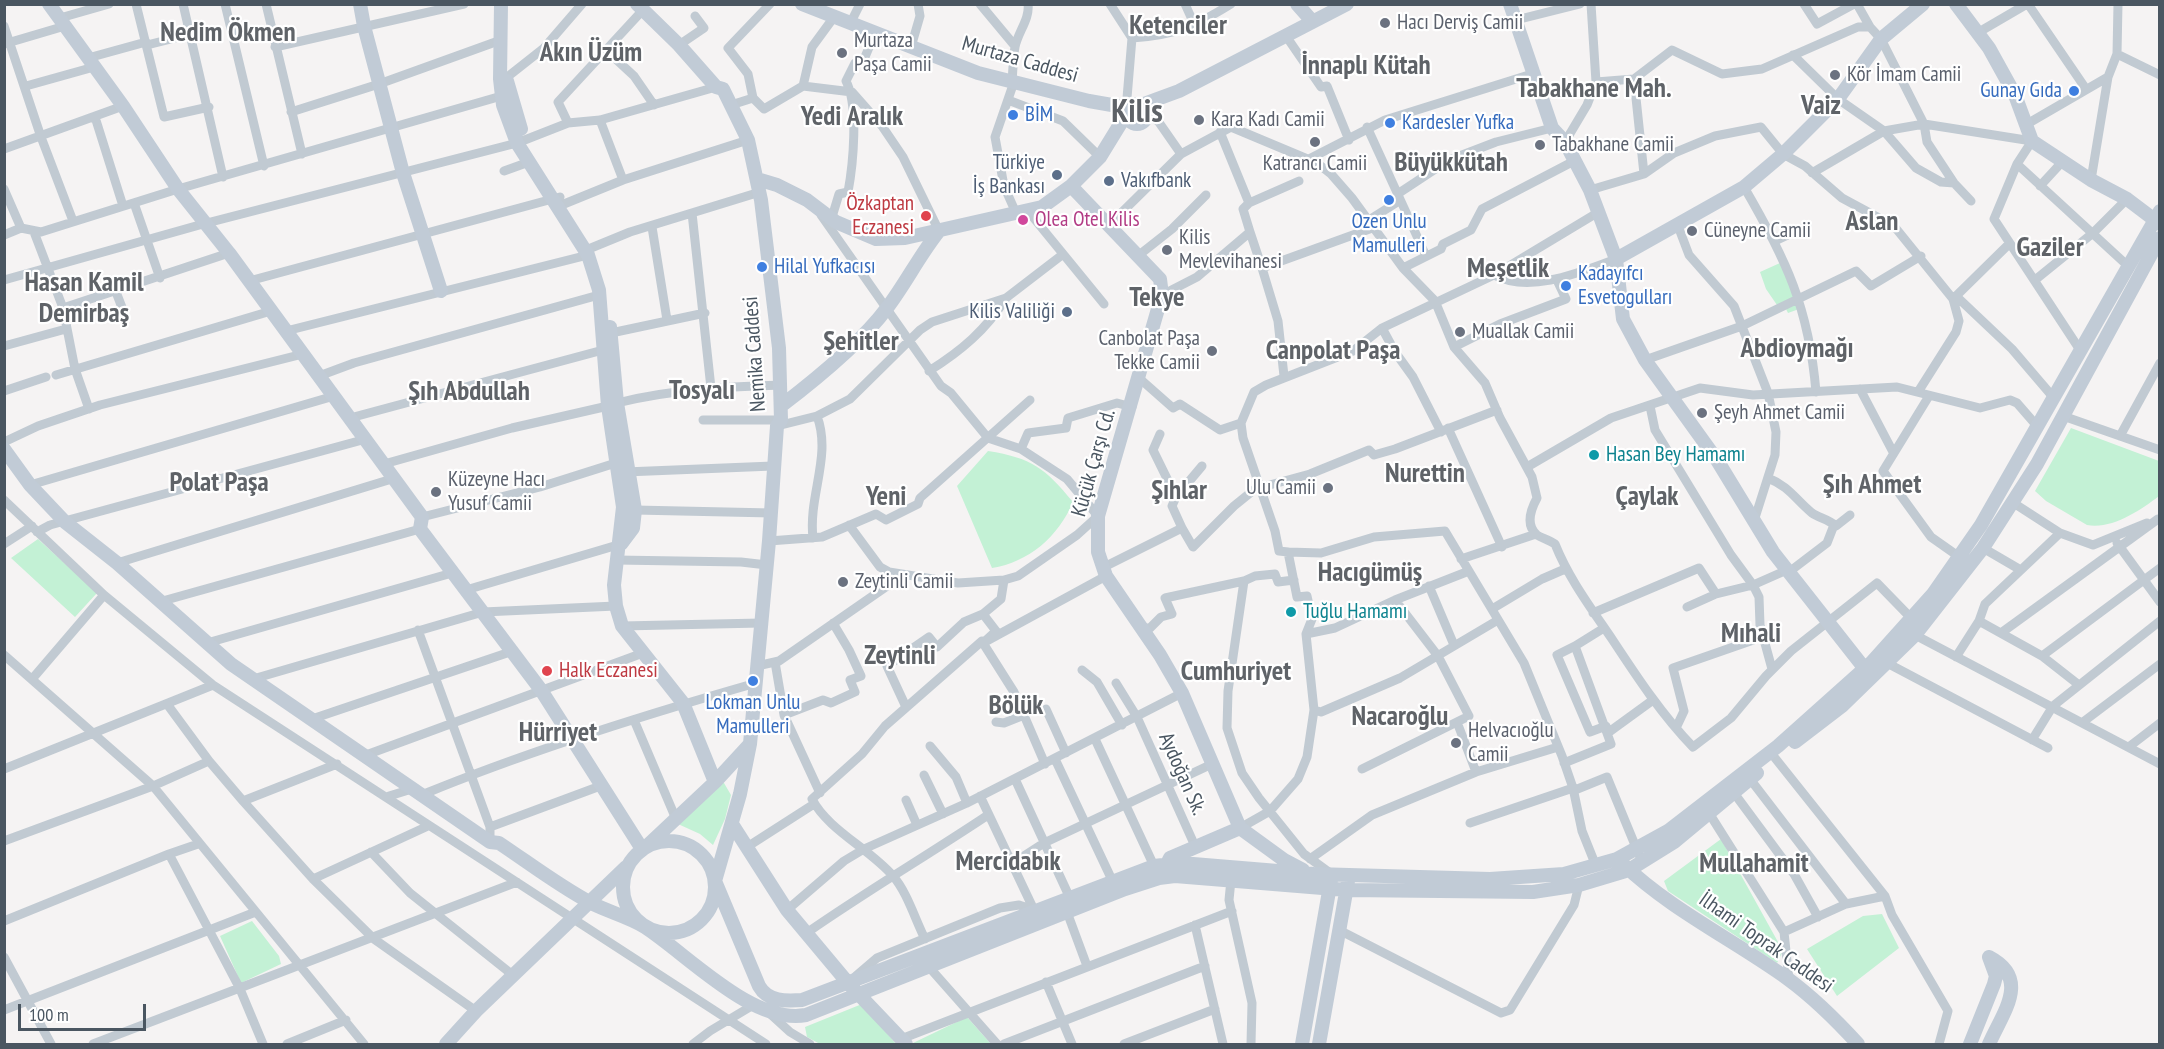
<!DOCTYPE html>
<meta charset="utf-8">
<style>
body{margin:0}
#map{position:relative;width:2164px;height:1049px;overflow:hidden;background:#f5f3f3;font-family:"PT Sans Narrow",sans-serif}
canvas{display:block}
.frame{position:absolute;inset:0;border:6px solid #4a5661;pointer-events:none}
.scale{position:absolute;left:18px;top:1004px;width:128px;height:27px;box-sizing:border-box;border:3px solid #4a5661;border-top:0;padding-left:8px;font-size:18px;line-height:21px;white-space:nowrap;color:#4a5661;-webkit-text-stroke:4px #fff;paint-order:stroke}
</style>
<div id="map">
<canvas width="2164" height="1049"></canvas>
<div class="frame"></div>
<div class="scale">100 m</div>
</div>
<script>
const c = document.querySelector('canvas').getContext('2d');
c.lineJoin = 'round';
function fillPath(path, color) {
  c.fillStyle = color;
  c.fill(path, 'evenodd');
}
function trace(path, color, width, dash) {
  c.strokeStyle = color;
  c.lineWidth = width;
  c.lineCap = dash ? 'butt' : 'round';
  c.setLineDash(dash || []);
  c.stroke(path);
}
function write(font, color, halo, rows, align = 'center') {
  c.font = font + ' "PT Sans Narrow",sans-serif';
  c.lineWidth = 4.5;
  c.setLineDash([]);
  c.textBaseline = 'middle';
  c.strokeStyle = halo;
  c.fillStyle = color;
  for (const [text, x, y, turn = 0] of rows) {
    c.save();
    c.translate(x, y);
    c.rotate((+turn || 0) * Math.PI / 180);
    c.textAlign = isNaN(turn) ? turn : align;
    if (halo) c.strokeText(text, 0, 0);
    c.fillText(text, 0, 0);
    c.restore();
  }
}
fillPath(new Path2D(`
 M1780,263l19,46 -11,4 -4,-8h-7l-11,-16 -6,-17z
 M2071,428l88,33v35c-18,14 -48,34 -72,29l-41,-24 -11,-10z
 M988,451c44,7 57,17 85,51 -15,35 -44,60 -81,66l-35,-82z
 M38,539l59,54 -22,24 -64,-59z
 M720,783h4l7,12 -6,24 -12,26 -13,-11 -22,-10z
 M1721,839l62,112 -6,12 -109,-72 -4,-10z
 M1882,914l17,34 -62,48 -30,-47 56,-33z
 M252,921l27,35 2,8 -40,19 -21,-47z
 M862,1004l34,40h-76l-13,-7 -2,-10z
 M967,1017l24,27 -78,-1z`), '#c3f1d5');
trace(new Path2D(`
 M136,4l28,113 45,-10
 M183,4l40,173
 M225,4l39,162
 M266,4l36,150
 M980,4l35,42
 M1110,4l22,34 -5,60 2,10
 M1185,4l10,22
 M1804,4l13,20 37,-20
 M1857,4l13,23
 M2028,4l58,85
 M60,18l49,-14
 M1516,20l64,-16
 M850,24l10,-20
 M4,26l37,111 32,84
 M1979,32l48,-28
 M1286,36l35,51 6,-1 22,54
 M1132,38c44,-3 62,-11 99,-34
 M4,44l61,-18
 M147,45l44,-11
 M679,45l25,-17 -9,-12
 M275,47l189,-43
 M911,47l9,-31 -2,-12
 M607,51l27,25 20,29
 M2117,54l43,21
 M1793,55l45,44 46,32 32,37 25,14 13,1
 M88,58l58,-16
 M506,78l38,-30 38,-44
 M1634,79l10,95
 M1012,82c1,-12 1,-24 3,-35 3,-15 15,-28 13,-43
 M1014,82l-19,55 9,49 12,27
 M1596,82l38,-3 38,-29 50,24 40,-5 96,-42h12l11,12 43,85 3,18 27,41 17,18
 M26,86l68,-19
 M803,86l49,6 30,34 21,31 36,74
 M753,98l-5,-24 -20,-26 42,-44
 M1008,100l55,21 37,36
 M731,105l22,-7 11,11 39,-23 9,-39 22,-30
 M291,112l88,-28 122,-44
 M1147,116l11,5 23,33 50,-27 86,36 14,11 21,24 51,70 32,33 19,46 31,36 15,35 32,59 5,21c-6,11 -12,27 0,37 5,3 12,5 18,9 14,35 36,64 57,95 25,38 50,76 81,108l38,-29 35,-42 25,-25 86,-68 34,35
 M95,117l28,89
 M600,120l23,60
 M568,123l-10,-21 84,-91
 M2027,124l81,-47
 M1367,127l59,129
 M1220,132l29,71 -6,6 7,23
 M1565,142l22,-37 9,-23 -5,-78
 M4,149l119,-43
 M1309,159l76,-39 147,-46
 M2017,164l111,102
 M504,171l25,-9
 M1812,173l72,-42 40,-7 108,17 -15,23 -23,55 86,131
 M2091,180l17,-103 9,-23 1,-50
 M2040,186l23,-25
 M1744,187c42,72 65,121 72,205
 M4,189l17,39
 M1590,190l54,-16 30,-21 41,-17 46,-9 22,27 22,12 37,32 52,28 59,73 6,22 -3,11 -38,60
 M134,203l26,75
 M1249,203l50,-22
 M564,204l59,-24 125,-40
 M1028,211l76,93
 M692,213l19,175
 M821,215l120,171 10,7 37,45 33,11 46,30 31,37 -21,19 -59,41 -14,4 -46,3 -69,-11 -9,-5 -31,-42
 M832,217l7,-23 9,-2c5,-27 11,-86 -2,-111l9,-18 10,-6 10,-24
 M1369,220l30,-19v-8l50,-33 47,-18 56,-14
 M1109,225l72,-71
 M1678,226l11,29 45,51 34,87 8,39 -1,23 -21,66
 M652,227l15,93
 M34,232l29,76 12,61 14,40
 M4,235l17,-7 20,4 137,-43 327,-94
 M1775,241l32,-15
 M591,248l39,-16 130,-40
 M1139,255l33,-26 34,-34
 M1262,268l16,53 6,55
 M1403,268l38,-19 2,-5 28,-14 11,-21 94,-49
 M1494,275l103,-62
 M4,280l199,-56 314,-81 51,-20 32,-3 116,-33
 M2035,280l58,-47 34,-34
 M249,281l311,-84
 M116,292l7,18
 M1162,295l35,-18 53,-45 12,36 113,-41
 M1956,296l56,53 41,48
 M1953,299l56,-55
 M63,308l166,-55
 M1382,328l13,24 18,25 28,55
 M286,331l302,-76
 M611,333l94,-20
 M4,346l62,-17
 M1454,347l46,-23 66,-25 -9,-19
 M1645,360l97,-34 114,-55 15,15 50,-30
 M929,371c32,-20 57,-41 77,-73
 M56,375l215,-64
 M319,376l35,-13 245,-68
 M1139,378l34,30 7,-4 40,26 21,-7
 M1860,389l33,63
 M4,391l42,-14
 M1929,396l-46,75 48,66 27,19
 M617,403c55,-14 109,-16 165,-18
 M1650,406l5,24 76,125 22,30 -37,9 -29,13
 M2063,416l97,34
 M350,418l253,-68
 M703,420h78
 M777,426l40,-10 33,-17 70,-69 12,-8 74,-24 56,-43
 M1448,428l54,119
 M1160,434l-7,16 23,47
 M2120,436l40,-73
 M4,442l34,-16 62,-21 203,-51
 M1021,449l7,-16 38,-5 2,-10 49,-15 15,4
 M384,464l128,-36 96,-22
 M1527,467l84,-49 89,-30 53,7 144,-8 83,21 30,-8 7,3 20,23
 M625,472l148,-6
 M1768,478c22,9 26,20 44,35 7,5 16,6 24,13l14,-11
 M30,485l304,-89
 M4,500l100,95 109,90 553,359
 M2012,502l48,31 33,12 54,-22
 M635,510l137,3
 M422,517l118,-30 82,-26
 M1182,528l11,19 41,-41 21,-17 55,-15 59,-24 5,5 21,-6 102,-39
 M37,532l13,-7 316,-86
 M813,538c-5,-42 19,-82 4,-122
 M769,541l53,-4 54,-23 10,6 32,-16 2,-6 110,-98
 M2117,543l43,59
 M4,544l28,-18
 M1983,548l36,21
 M1288,552l33,1 53,-16 71,-6 79,132 38,93 11,32 9,43 14,35
 M1461,559l75,-25
 M616,560l125,2 26,3
 M117,563l278,-85
 M1102,568l80,-40 -10,-22 4,-9 26,-31
 M1789,572l38,-29 7,-18
 M1244,581l-16,110 -1,37 15,45 17,25 45,56 26,19
 M1429,586l25,59
 M466,590l155,-46
 M159,602l261,-73
 M1492,609l50,-30 23,-10
 M1593,613l106,-45 17,26
 M983,614l13,17 -13,12 31,49 31,72
 M1979,621l63,35 37,29
 M622,626l139,-3
 M1142,628h8l11,-11 11,-3 -7,-16 79,-17 11,-5 20,-2 3,8 16,-2
 M418,630l72,197v15
 M2001,633l157,-114
 M1306,634l29,-6 60,-28 74,-29
 M1915,635l245,129
 M207,643l245,-70
 M1575,646l-18,9 33,77 16,-6
 M4,655l149,131 211,258
 M2042,656l118,-88
 M1956,657l23,-36 6,-17 75,-71
 M775,662l9,53 36,78
 M1887,663l161,85
 M757,666l22,-5 124,-86
 M1772,669l-12,-44 -1,-28 -6,-12 34,-15
 M1082,670l15,12 25,43
 M33,678l71,-83
 M253,679l230,-67 133,-6
 M1116,683l21,34 58,129
 M167,704l42,57 34,40
 M906,707l-19,-41 42,-29 8,10 27,-25 19,-8 18,-15 3,-19
 M1046,709l20,44
 M1314,710l7,2 79,-34 98,-58
 M784,715l39,-15 8,3 24,-11 -5,-12 11,-4 -12,-26 -16,-27
 M312,719l198,-67
 M634,720l42,99
 M996,722l8,1 20,-8
 M1457,722l19,50
 M2083,722l77,-58
 M1676,728l8,-17 -11,-43 89,-31
 M1609,732l44,-32
 M1095,739l59,127
 M2032,740l21,-34 107,-85
 M930,746l26,31 11,26
 M2130,746l30,-23
 M366,755l277,-102
 M1775,758l110,138 7,19 56,96 -9,33
 M1055,759l57,121
 M1564,763l47,-19 -36,-98 29,-18
 M337,764l-94,37 70,78 61,60 102,72
 M4,769l209,-84
 M1362,769l107,-53 -31,-60 -43,-56
 M924,775l19,39
 M1015,779l54,117
 M1750,779l96,125
 M1734,793l60,81 24,43
 M424,794c107,-44 220,-79 332,-111
 M980,796l54,114
 M386,797l29,-9
 M906,800l11,25
 M1709,813l75,119 5,48
 M1470,823l103,-35 2,2 32,-13 35,85
 M490,827l113,-42
 M1240,828l30,-17 28,-32 9,-22 7,-47 -8,-76 6,-15 -5,-23 -10,1 -9,-45 -9,-1 -4,-20 -32,-93 -2,-15 13,-31 12,-7 87,-34 29,-23 112,-53c36,19 87,-3 122,-16
 M4,841l149,-55 56,-25
 M747,847l67,-43
 M371,852l39,41 104,83
 M169,854l71,135 23,55
 M1310,859l62,-44 104,-43 82,-25
 M1013,863l31,-20 168,-79
 M313,879l115,-53
 M1231,880l-2,20 23,103 -1,41
 M787,910l57,-49 20,-12 103,-46 215,-110
 M1067,912l20,54
 M4,921l165,-67 29,-10
 M1195,925l28,119
 M1341,931l160,82 9,-3 64,-105 5,-20
 M808,932c59,-41 120,-77 180,-117
 M1784,932l62,-28 39,-8
 M925,939c-10,-20 -18,-47 -32,-63 -23,-27 -65,-46 -81,-77l50,-45 23,-28 97,-85 1,2 123,-67
 M4,957l47,87
 M929,967l68,77
 M856,976l21,-18 123,-50 19,-3 15,5
 M1046,982l26,62
 M4,1010l249,-97
 M767,1011l23,21 20,12
 M901,1039l331,-128
 M93,1044l424,-162
 M287,1044l59,-24
 M693,1044l17,-13 45,-27
 M1004,1044l201,-78
 M1124,1044l91,-35`), '#c1cad2', 9);
trace(new Path2D(`
 M49,4l74,102 55,83 51,64 193,264 -2,12 121,161 101,159
 M360,4l4,22 39,147 38,118
 M501,4l-1,75 3,26 14,38 71,112 11,35 9,116 15,101 -9,78 2,21 6,20 61,77 32,79
 M637,4l42,41 37,42 7,2 25,51 13,60 18,148 2,72 -4,6 -8,115 -19,203 -10,50 -25,87 44,105c9,16 27,15 43,14l352,-134 27,-3 133,11 176,5 74,-5 53,-15 51,-28 110,-85 94,-84 61,-68 48,-69 179,-314
 M802,4l176,69 111,28 40,7
 M1297,4l15,17
 M1510,4l42,124 13,14 25,48 26,69 7,60 22,41 72,100 56,92 92,117
 M1956,4l33,44 26,47 17,46 59,39 36,19 33,25
 M507,81l14,48
 M1127 114a10 10 0 1 1 20 0a10 10 0 1 1-20 0Z
 M1141,105l38,-14 168,-87
 M757,179l20,6 30,15 29,22 40,17 29,-1 137,-31 29,-21 29,-29 27,-44
 M1071,186l89,93 2,16 -64,221v36l8,24 54,79 22,38 58,135 44,32 19,10
 M1616,259l128,-72 39,-33 55,-55 43,-60 42,-35
 M610,327l7,76 18,107 -2,18 -12,16
 M781,406c34,-26 80,-63 106,-98 19,-25 32,-52 52,-77
 M4,449l26,36 35,37 52,41 114,101 259,178 9,1c30,20 60,43 92,60 18,9 38,14 54,24 43,28 108,98 161,88l319,-126 34,-11 16,-2 172,14 186,2 46,-7 50,-15 45,-28 83,-69
 M1795,742l47,-36 73,-71 68,-87 54,-84 123,-226
 M732,824l55,86 61,73 58,61
 M623 887a46 46 0 1 1 92 0a46 46 0 1 1-92 0Z
 M649,844l66,-62 35,-38
 M1167,864l3,-6 70,-30
 M1623,864c48,46 111,76 165,115 26,19 49,42 70,65
 M446,1044l30,-33 150,-144
 M1302,1044l29,-164
 M1319,1044l29,-163
 M1970,1044l24,-60 2,-8 -7,-19
 M1989,1044c14,-32 42,-65 0,-87`), '#c1cbd6', 14);
for (const [x, y, r, color] of [
 [1385,23,6,"#6b7280"],
 [842,53,6,"#6b7280"],
 [1835,75,6,"#6b7280"],
 [2074,91,6,"#3f7fe0"],
 [1013,115,6,"#3f7fe0"],
 [1199,120,6,"#6b7280"],
 [1390,123,6,"#3f7fe0"],
 [1315,142,6,"#6b7280"],
 [1540,145,6,"#6b7280"],
 [1057,175,6,"#5c6f8a"],
 [1109,181,6,"#5c6f8a"],
 [1389,200,6,"#3f7fe0"],
 [926,216,6,"#e0444e"],
 [1023,220,6,"#d1479c"],
 [1692,231,6,"#6b7280"],
 [1167,250,6,"#6b7280"],
 [762,267,6,"#3f7fe0"],
 [1566,286,6,"#3f7fe0"],
 [1067,312,6,"#5c6f8a"],
 [1460,332,6,"#6b7280"],
 [1212,351,6,"#6b7280"],
 [1702,413,6,"#6b7280"],
 [1594,455,6,"#0f9aa8"],
 [1328,488,6,"#6b7280"],
 [436,492,6,"#6b7280"],
 [843,582,6,"#6b7280"],
 [1291,612,6,"#0f9aa8"],
 [547,671,6,"#e0444e"],
 [753,681,6,"#3f7fe0"],
 [1456,743,6,"#6b7280"]
]) {
  const dot = new Path2D();
  dot.arc(x, y, r, 0, 2 * Math.PI);
  c.fillStyle = color;
  c.fill(dot);
  trace(dot, '#fff', 2);
}
write('21px', '#5b616d', '#fff', [
 ["Hacı Derviş Camii",1397,23],
 ["Murtaza",854,41],
 ["Paşa Camii",854,65],
 ["Kör İmam Camii",1847,75],
 ["Kara Kadı Camii",1211,120],
 ["Tabakhane Camii",1552,145],
 ["Katrancı Camii",1315,164,"center"],
 ["Cüneyne Camii",1704,231],
 ["Kilis",1179,238],
 ["Mevlevihanesi",1179,262],
 ["Muallak Camii",1472,332],
 ["Canbolat Paşa",1200,339,"right"],
 ["Tekke Camii",1200,363,"right"],
 ["Şeyh Ahmet Camii",1714,413],
 ["Küzeyne Hacı",448,480],
 ["Yusuf Camii",448,504],
 ["Ulu Camii",1316,488,"right"],
 ["Zeytinli Camii",855,582],
 ["Helvacıoğlu",1468,731],
 ["Camii",1468,755]
], 'left');
write('21px', '#4a5661', '#fff', [
 ["Murtaza Caddesi",1020,60,16],
 ["Nemika Caddesi",755,354,-94],
 ["Küçük Çarşı Cd.",1094,463,-74],
 ["Aydoğan Sk.",1182,774,66],
 ["İlhami Toprak Caddesi",1766,943,35]
]);
write('21px', '#366cbe', '#fff', [
 ["Gunay Gıda",2062,91,"right"],
 ["BİM",1025,115],
 ["Kardesler Yufka",1402,123],
 ["Ozen Unlu",1389,222,"center"],
 ["Mamulleri",1389,246,"center"],
 ["Hilal Yufkacısı",774,267],
 ["Kadayıfcı",1578,274],
 ["Esvetogulları",1578,298],
 ["Lokman Unlu",753,703,"center"],
 ["Mamulleri",753,727,"center"]
], 'left');
write('21px', '#4e5e75', '#fff', [
 ["Türkiye",1045,163],
 ["İş Bankası",1045,187],
 ["Vakıfbank",1121,181,"left"],
 ["Kilis Valiliği",1055,312]
], 'right');
write('21px', '#be3a42', '#fff', [
 ["Özkaptan",914,204],
 ["Eczanesi",914,228],
 ["Halk Eczanesi",559,671,"left"]
], 'right');
write('21px', '#b23c85', '#fff', [
 ["Olea Otel Kilis",1035,220]
], 'left');
write('21px', '#0d838f', '#fff', [
 ["Hasan Bey Hamamı",1606,455],
 ["Tuğlu Hamamı",1303,612]
], 'left');
write('bold 27px', '#5f6368', '#fff', [
 ["Ketenciler",1178,26],
 ["Nedim Ökmen",228,33],
 ["Akın Üzüm",591,53],
 ["İnnaplı Kütah",1366,66],
 ["Tabakhane Mah.",1594,89],
 ["Vaiz",1821,106],
 ["Yedi Aralık",852,117],
 ["Büyükkütah",1451,163],
 ["Aslan",1872,222],
 ["Gaziler",2050,248],
 ["Meşetlik",1508,269],
 ["Hasan Kamil",84,283],
 ["Demirbaş",84,314],
 ["Tekye",1157,298],
 ["Şehitler",861,342],
 ["Abdioymağı",1797,349],
 ["Canpolat Paşa",1333,351],
 ["Tosyalı",702,391],
 ["Şıh Abdullah",469,392],
 ["Nurettin",1425,474],
 ["Polat Paşa",219,483],
 ["Şıh Ahmet",1872,485],
 ["Şıhlar",1179,491],
 ["Yeni",886,497],
 ["Çaylak",1647,497],
 ["Hacıgümüş",1370,573],
 ["Mıhali",1751,634],
 ["Zeytinli",900,656],
 ["Cumhuriyet",1236,672],
 ["Bölük",1016,706],
 ["Nacaroğlu",1400,717],
 ["Hürriyet",558,733],
 ["Mercidabık",1008,862],
 ["Mullahamit",1754,864]
]);
write('bold 33px', '#5f6368', '#fff', [
 ["Kilis",1137,113]
]);
</script>
